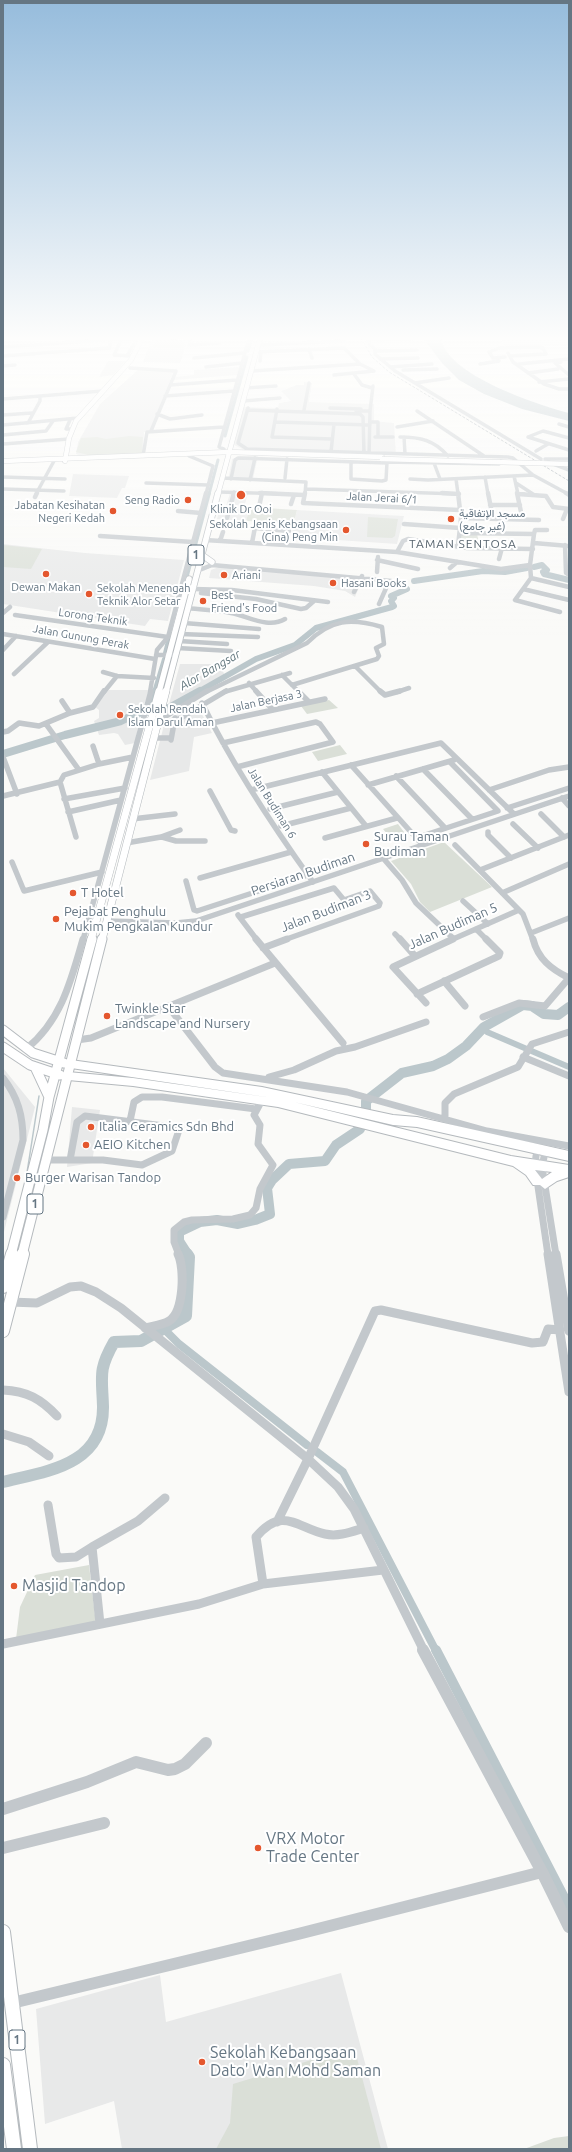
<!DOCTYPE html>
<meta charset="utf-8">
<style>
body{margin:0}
#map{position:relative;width:572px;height:2152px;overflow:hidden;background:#fafaf8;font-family:Ubuntu,sans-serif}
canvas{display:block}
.frame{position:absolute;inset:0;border:4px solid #657683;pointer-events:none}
</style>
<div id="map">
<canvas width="572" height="2152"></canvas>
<div class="frame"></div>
</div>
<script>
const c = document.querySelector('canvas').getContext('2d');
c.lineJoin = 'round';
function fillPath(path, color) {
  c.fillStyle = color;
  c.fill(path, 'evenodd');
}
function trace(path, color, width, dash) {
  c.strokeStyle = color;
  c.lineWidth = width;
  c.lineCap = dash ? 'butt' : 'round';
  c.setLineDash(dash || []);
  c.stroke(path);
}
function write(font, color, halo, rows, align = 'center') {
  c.font = font + ' Ubuntu,Vazirmatn,sans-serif';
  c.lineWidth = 4;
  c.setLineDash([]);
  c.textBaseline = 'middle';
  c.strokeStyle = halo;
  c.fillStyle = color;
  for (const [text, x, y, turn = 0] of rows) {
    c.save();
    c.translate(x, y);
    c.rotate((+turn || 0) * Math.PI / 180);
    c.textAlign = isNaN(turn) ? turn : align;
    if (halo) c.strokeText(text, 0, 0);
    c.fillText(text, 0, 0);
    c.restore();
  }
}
fillPath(new Path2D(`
 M502,338h67v8h-66z
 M152,339l36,1 -8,23 -37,-1z
 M108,361h18l-13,14 -14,2z
 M239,367l-2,8 -64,5 2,-3 19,-2v-5z
 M139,369l35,1 -24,61 -6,1 -1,22 -62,2 -5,-2 2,-12 22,-38z
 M304,382l8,1 -3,19 65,2v17l20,2 2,32 -152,-5 -10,-5 10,-38 34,1 1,-5 12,-2 -10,-10 16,-6h7z
 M241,456h17l-5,23 -25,1 4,-21z
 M73,474l56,2 -4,12h-3l-5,10 -48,-2z
 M230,493l18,1 -4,13h6l-4,14 -29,-2 4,-13h5z
 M297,510l107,6 -7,28 -106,-7z
 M3,544l82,9 99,7 -16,61 -18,-2 -5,7 -142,-22z
 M219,567l143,13 -7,17 -10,-6 -31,-5 -105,-8 2,-8z
 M180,664h40l5,12 -56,28z
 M109,690h41l-9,22 -6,31 -10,2 -7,-11 -4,-1 -15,2 -5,-14 5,-3v-8l-4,-3 6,-13z
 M193,705h4l15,28 -18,4 -5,34 -39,9 15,-59z
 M3,1068l32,39 -32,129z
 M72,1107l28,3 -8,53 -25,4z
 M341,1973l47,176h-266l-8,-48 -69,23 -9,-115 124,-34 6,47z`), '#e8e9e9');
fillPath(new Path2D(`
 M155,340l30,1 -2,7 -30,-1z
 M129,436l14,1 -1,16 -54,2 -12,-3 5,-14 16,-1 9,2z
 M250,507l47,3 -3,13 -48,-2z
 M368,517l30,2 -3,17 -3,2 -25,-1z
 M477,534l3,13 -20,-3 1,-9z
 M3,545l39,4 -11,20 -28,-2z
 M329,700l9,8 -31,6 -6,-8z
 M340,745l7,9 -29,7 -6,-9z
 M398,824l9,12 -15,4 -9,-11z
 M444,842l48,45 -62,25 -10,-10 -9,-18 -20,-23z
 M89,1565l7,59 -80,15 4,-32 15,-32z
 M354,2047l27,102h-165l14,-26 3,-39z
 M569,2136v13h-45l30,-11z`), '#dadfd7');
fillPath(new Path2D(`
 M423,338h18c5,37 97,67 128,75v8l-47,-12 -38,-15 -25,-14 -17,-17z`), '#bbc7cb');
trace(new Path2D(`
 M26,1179l13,-83`), '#bbc7cb', 1.5);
trace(new Path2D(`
 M248,351l4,-13
 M225,436l22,-79
 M209,494l9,-34`), '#bbc7cb', 3);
trace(new Path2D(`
 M186,579l23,-86
 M165,653l5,-20
 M154,692l10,-33`), '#bbc7cb', 4);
trace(new Path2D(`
 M150,703l4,-12`), '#bbc7cb', 5);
trace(new Path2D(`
 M484,1027l3,5 82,35`), '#bbc7cb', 6);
trace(new Path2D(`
 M164,1329l15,15 128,101
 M317,1452l26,20 93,179`), '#bbc7cb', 8);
trace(new Path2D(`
 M436,1650l133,257`), '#bbc7cb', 10);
trace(new Path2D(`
 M534,567l8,-2 5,5 -4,2 1,2 25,6
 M414,581l69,-10 22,1 22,-4
 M198,692l58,-33 39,-14 21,-17 76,-21 2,-1 -3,-5 3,-3 -3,-2 16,-7`), '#bbc7cb', 6);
trace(new Path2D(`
 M3,754l62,-19 56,-14 17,-8 31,-5 31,-17`), '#bbc7cb', 8);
trace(new Path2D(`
 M188,1255l-9,-14v-9l21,-10 17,-2 21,4 17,-4 15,-6 -3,-26 5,-8 17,-16 36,-3 11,-16 24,-16 6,-19v-9l36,-28 31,-7 15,-7 18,-13 18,-19 39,-22 9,1 12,8 14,1 11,-8`), '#bbc7cb', 10);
trace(new Path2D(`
 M3,1482c45,-11 101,-17 100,-76 -1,-30 -5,-36 11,-64l27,-1 45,-25 3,-59 -2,-3`), '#bbc7cb', 12);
const majorFar5 = new Path2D(`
 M3,461l226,-9 153,5
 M65,461l4,-23 7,-17 55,-61 11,-22
 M218,494l42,-156`);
const majorFar4 = new Path2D(`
 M202,555l10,7
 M159,692l30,-113
 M166,692l52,-199`);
const majorFar3 = new Path2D(`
 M91,940l68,-249
 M102,940l64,-249`);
const majorFar2 = new Path2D(`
 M3,1030l30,23 31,10
 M3,1047l27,18 30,10
 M35,1067l14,30
 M11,1255l32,-125 6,-33 43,-158
 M22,1255l80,-316`);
const majorFar1 = new Path2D(`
 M3,1287l9,-33
 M3,1331l20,-77`);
const major = new Path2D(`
 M3,1932l27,217
 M3,2065l11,84`);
const highway = new Path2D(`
 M71,1060l191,27 131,28 24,2 152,34v10l-152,-34 -24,-2 -99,-23 217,54 58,9v12l-12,4 -12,8 -5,-4h-7l-7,-10 -13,-9 -235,-59 -145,-21 -65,-6 -4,-1 -2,-3 2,-3 4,-1 65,6 140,20 -202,-30 -4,-1 -1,-3 1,-3zM535,1170l17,2 -10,7z`);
trace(majorFar5, '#b5babe', 5.5);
trace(majorFar4, '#b5babe', 7);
trace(majorFar3, '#b5babe', 8);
trace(majorFar2, '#b5babe', 11);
trace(majorFar1, '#b5babe', 14);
trace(major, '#b5babe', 16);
trace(highway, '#b4b9bd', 2);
trace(new Path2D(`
 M122,338l-8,17 19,1
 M190,338l-1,7 31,-2
 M221,338h7
 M367,338l3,7 5,4v5l20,17 146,88
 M368,340l43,-1
 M258,345l86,-4
 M3,347l102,-7h36
 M309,349l3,9
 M375,351l42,-1
 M256,352l88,-4 16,16 14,7 -40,4
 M508,353l5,9 31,22 15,5h10
 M3,356l107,-8v-8
 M127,356l10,-18
 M505,357l-12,1 -4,-6 10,-4 39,-1 5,1 3,6 -36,2
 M194,358l50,-5
 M380,359l38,-1
 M260,361l1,-9
 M561,362l-6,1 14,12
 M480,364l19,-3
 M519,364l50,-5
 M3,366l12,-1
 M206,367l36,-4
 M390,367l42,-3
 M130,368l46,3 -25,60
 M403,370l34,-1
 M251,371l109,-7
 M528,373l30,-4
 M354,374l8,11 10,3
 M539,382l30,-3
 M415,383l34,-5
 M170,385l67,-5
 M246,388l30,-2
 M165,396l69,-5
 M3,399l99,-8
 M243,401l37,-3
 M248,408l-10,35 9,6 261,8 5,1 20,17 35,19
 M330,408l31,1
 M277,409l-5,28 60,2
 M247,410l113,4 3,3 1,36
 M304,410l5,-27
 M356,411h14
 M417,411l67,45
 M157,414l13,5 32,-4
 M3,415l29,-2
 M70,420l-4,9h6
 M275,422l95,3
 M370,422h8v15
 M28,423l12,-22v-5
 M559,424l10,3
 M3,425l75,-7
 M397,427l36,-6
 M3,435l43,-4 7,-10
 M375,437h18
 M400,437c20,0 34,3 48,19
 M404,437l1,17
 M528,437l15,-6 26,7
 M528,437l41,13
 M3,444l66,-5
 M224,449l-5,-2 30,-109
 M536,451l12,-7
 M331,452l3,-28
 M143,456l4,-24 77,-5
 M189,456l24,10 -7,28
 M369,456l1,-45 3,-25
 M545,459h24
 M351,462v17l31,2 4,-1 1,-18
 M384,462l115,2 2,-3
 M548,462l21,8
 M434,463l6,16
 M514,476l4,18
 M3,477l62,2
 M485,477l3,17
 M222,478l84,4 -1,12
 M285,478l2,-19
 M231,479l4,-19 3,-2 149,5
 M410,479l18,1 105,-5
 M456,479l2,15
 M250,480l5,-22
 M146,483l62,2
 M516,483l17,11
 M3,489l61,2
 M306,489l153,5
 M219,492l69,2
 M36,494l18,-33
 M233,494l1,-2
 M518,494h6`), '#c3c8cc', 3.5);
trace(new Path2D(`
 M260,493l44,2
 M305,493l-2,10 157,7
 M442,493l17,1
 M458,493l3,25 -3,28
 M488,493l5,25
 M517,493l4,19
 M566,493l3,2
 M518,494l28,2 7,11 16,2
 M35,497l2,-4
 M291,504l3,-9
 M490,505h30
 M259,507l3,-14
 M178,511l23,2
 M227,518l7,-25
 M461,518l78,2
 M563,519l4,-10
 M404,524l56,4
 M255,528l34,3
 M460,533l74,1
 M534,534l-4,31 1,13 -16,22 45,12
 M534,534l1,-4h12
 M100,536l93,6
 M205,540l192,12 104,17 29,-4
 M220,541l3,-9
 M252,543l4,-21
 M534,543l35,3
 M565,545l1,28 3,2
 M397,552l6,-11 5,-2 59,9 66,1
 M499,559l3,-11
 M377,560l41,9
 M450,568l7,-6
 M197,571l15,-6 179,16
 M377,572l1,-15
 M531,578l38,9
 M379,585l8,1 -8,18
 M193,589l39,1 96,12
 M523,589l46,11
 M354,592l8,-16
 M201,593l55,6 45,10 5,-1 8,-7
 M188,608c14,2 29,2 43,5 17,3 37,16 54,6
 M3,613l7,-6
 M15,615l153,22
 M184,623l75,6
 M3,634l152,25
 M181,634l77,3
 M179,641l48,3
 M177,648l54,3
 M3,650l13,-14
 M156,655h19
 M355,666l26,26
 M103,672l14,4 37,2
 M14,674l34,-32
 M282,675l17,17
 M249,683l8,9
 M104,692l13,-16
 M150,692l7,-42 11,-13 38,-144
 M206,692l101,-49c24,-24 44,-25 75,-16l2,17 -8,4 3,8 -2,3 -85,26
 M224,692l66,-19
 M397,692l12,-4`), '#c3c8cc', 4.5);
trace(new Path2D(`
 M256,691l17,19
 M298,691l11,11
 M380,691l5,4 15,-4
 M62,701l8,12
 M202,703c31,63 70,122 111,179
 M158,719l10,-4 39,-24
 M174,722l52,-31
 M212,723l113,-24
 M46,724l33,46
 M3,732l5,-1 11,-8 20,3 31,-13 23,-6 11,-16
 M153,738h18
 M171,740l4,-22
 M223,743l93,-21 4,2 13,18 -96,25
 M93,746l6,18
 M3,757l14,37
 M351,765l68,76
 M423,769l49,50
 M322,772l44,54
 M396,776l49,52
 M60,782l16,55
 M368,785l86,-25
 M251,790l190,-47 73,71
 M489,790l60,-20 20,-3
 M210,791l21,39 4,1
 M3,796l57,-14 4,-7 35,-11 34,-7
 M562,798l7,8
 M64,799l61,-11
 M507,808l62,-20
 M270,809l68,-17
 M68,812l53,-12
 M541,814l23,23
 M132,819l43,-5
 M513,824l25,24
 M281,826l70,-18
 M488,832v3l23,23
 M162,837l14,4h29
 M325,838l72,-20
 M416,838l82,-27 -48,-49
 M126,843l35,-6 19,-7
 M455,845l68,69 10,26
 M383,858l19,22 14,23 38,36
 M12,862l12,29 78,-19
 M480,870l89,-35
 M200,878l91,-26
 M186,881l8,29 3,1 111,-36
 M502,893l67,-29
 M463,901l25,23
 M238,915l19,25
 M241,917l93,-29 10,12 26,-9 10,12 -1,3 -95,34
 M107,921l69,2 20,-2 373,-125
 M476,929l11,11
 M531,933l38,-15
 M395,934l6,6
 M83,940l68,-249
 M451,940l68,-30`), '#c3c8cc', 5.5);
trace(new Path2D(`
 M256,939l87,104
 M400,939l15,17
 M533,939c5,20 18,30 36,39
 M263,948l24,-9
 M444,981l21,25
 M417,994l82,-38 1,-3 -14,-14
 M426,1003l-33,-36 60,-28
 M168,1006l47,61 8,6 124,19 140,39 82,15
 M483,1017l36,-14 26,3 24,-28
 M77,1040l14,-2 184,-75
 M26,1049c35,-28 45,-68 57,-110
 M523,1057l46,19
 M269,1077l25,-7 42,-19 19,-4 71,-25
 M3,1078c15,19 20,38 20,62l-20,77
 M85,1116l87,11 5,2 1,4 -6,18 -30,14 -39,-5h-33l7,-38z
 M445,1118v-15l9,-9 64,-27 14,-23 37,-12
 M130,1121l4,-19 8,-5h20l94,12
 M536,1156l-1,10 13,89
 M544,1157l-2,10 14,88
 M46,1160h24
 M179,1255l-5,-13v-12l10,-8 8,-2 41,-1 17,-4 6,-7 4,-19 13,-24 -15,-21 2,-19 -6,-10 8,-15`), '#c3c8cc', 7);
trace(new Path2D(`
 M548,1254l21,138
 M556,1254l13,77
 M10,1302l27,1 33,-16 11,-1 15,6 25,16 187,151 30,28 16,22 70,142
 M145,1328c7,-2 18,-3 24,-7 15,-9 16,-53 9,-67
 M3,1390c24,1 38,9 54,26
 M3,1434l26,8 20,14
 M48,1505l8,49 3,4 17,-1 16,-10
 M277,1522l31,-63 67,-148 6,-1 151,33 11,-1 5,-13 12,1
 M263,1584l-7,-47c27,-32 41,-9 69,-3 13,3 26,-2 39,-6
 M100,1624l-8,-77 46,-26 27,-23
 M3,1644l196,-40 64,-20 120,-14`), '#c3c8cc', 9);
trace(new Path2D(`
 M423,1650l119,222 27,55
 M3,1809l84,-27 49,-20 32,8 7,-1 10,-5 21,-21
 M3,1848l101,-25
 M12,2003l286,-69 244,-62`), '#c3c8cc', 12);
trace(majorFar5, '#fff', 4.5);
trace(majorFar4, '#fff', 5.5);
trace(majorFar3, '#fff', 7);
trace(majorFar2, '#fff', 9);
trace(majorFar1, '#fff', 12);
trace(major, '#fff', 14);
fillPath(highway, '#fff');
trace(new Path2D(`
 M361,338l11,19 17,15 180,109`), '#a2aab0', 1, [3, 1.5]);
const majorBridge = new Path2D(`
 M382,459l187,5`);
trace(majorBridge, '#b5babe', 5.5, []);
trace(majorBridge, '#fff', 4.5);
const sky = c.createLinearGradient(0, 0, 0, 639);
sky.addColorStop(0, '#96bcdc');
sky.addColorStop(0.53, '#fdfdfc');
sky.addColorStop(1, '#fdfdfc00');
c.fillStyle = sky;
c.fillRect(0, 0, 572, 639);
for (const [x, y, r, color] of [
 [241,495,5,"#e4572e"],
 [188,500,4,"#e4572e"],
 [113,511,4,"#e4572e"],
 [451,519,4,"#e4572e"],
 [346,530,4,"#e4572e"],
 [46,574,4,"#e4572e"],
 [224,575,4,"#e4572e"],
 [333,583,4,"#e4572e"],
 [89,594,4,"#e4572e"],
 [203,601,4,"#e4572e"],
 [120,715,4,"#e4572e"],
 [366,844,4,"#e4572e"],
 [73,893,4,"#e4572e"],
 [56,919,4,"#e4572e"],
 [107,1016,4,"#e4572e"],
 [91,1127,4,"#e4572e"],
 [86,1145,4,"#e4572e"],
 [17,1178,4,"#e4572e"],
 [14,1586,4,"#e4572e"],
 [258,1848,4,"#e4572e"],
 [202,2062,4,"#e4572e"]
]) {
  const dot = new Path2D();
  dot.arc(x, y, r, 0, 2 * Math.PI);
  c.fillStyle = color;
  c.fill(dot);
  trace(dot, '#fff', 1.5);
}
write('11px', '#657683', '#fff', [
 ["Jalan Jerai 6/1",382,498,3],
 ["Lorong Teknik",93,617,8],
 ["Jalan Gunung Perak",81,637,10],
 ["Jalan Berjasa 3",266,701,-12],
 ["Jalan Budiman 6",272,803,58]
]);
write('11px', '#657683', '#fff', [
 ["Seng Radio",180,500,"right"],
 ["Jabatan Kesihatan",105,505,"right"],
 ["Negeri Kedah",105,518,"right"],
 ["Klinik Dr Ooi",241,509,"center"],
 ["مسجد الإتفاقية",459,513],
 ["(غير جامع)",459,526],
 ["Sekolah Jenis Kebangsaan",338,524,"right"],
 ["(Cina) Peng Min",338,537,"right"],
 ["Ariani",232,575],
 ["Hasani Books",341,583],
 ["Dewan Makan",46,587,"center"],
 ["Sekolah Menengah",97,588],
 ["Teknik Alor Setar",97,601],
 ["Best",211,595],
 ["Friend's Food",211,608],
 ["Sekolah Rendah",128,709],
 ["Islam Darul Aman",128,722]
], 'left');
c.letterSpacing = '1px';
write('12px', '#57646e', '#fff', [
 ["TAMAN SENTOSA",463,544]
]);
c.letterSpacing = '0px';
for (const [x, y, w] of [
 [196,555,16],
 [35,1204,16],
 [17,2040,16]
]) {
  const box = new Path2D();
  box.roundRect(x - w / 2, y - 10, w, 20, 3);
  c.fillStyle = '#fff';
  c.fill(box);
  trace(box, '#657683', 1);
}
write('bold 12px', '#657683', null, [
 ["1",196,555],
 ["1",35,1204],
 ["1",17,2040]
]);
write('italic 12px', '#60757c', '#fff', [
 ["Alor Bangsar",210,670,-30]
]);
write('13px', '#657683', '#fff', [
 ["Surau Taman",374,837],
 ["Budiman",374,852],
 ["T Hotel",81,893],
 ["Pejabat Penghulu",64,912],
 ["Mukim Pengkalan Kundur",64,927],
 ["Twinkle Star",115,1009],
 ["Landscape and Nursery",115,1024],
 ["Italia Ceramics Sdn Bhd",99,1127],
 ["AEIO Kitchen",94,1145],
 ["Burger Warisan Tandop",25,1178]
], 'left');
write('13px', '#657683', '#fff', [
 ["Persiaran Budiman",303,874,-19],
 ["Jalan Budiman 3",326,911,-21],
 ["Jalan Budiman 5",453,926,-24]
]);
write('16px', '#657683', '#fff', [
 ["Masjid Tandop",22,1586],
 ["VRX Motor",266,1839],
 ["Trade Center",266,1857],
 ["Sekolah Kebangsaan",210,2053],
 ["Dato' Wan Mohd Saman",210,2071]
], 'left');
</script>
